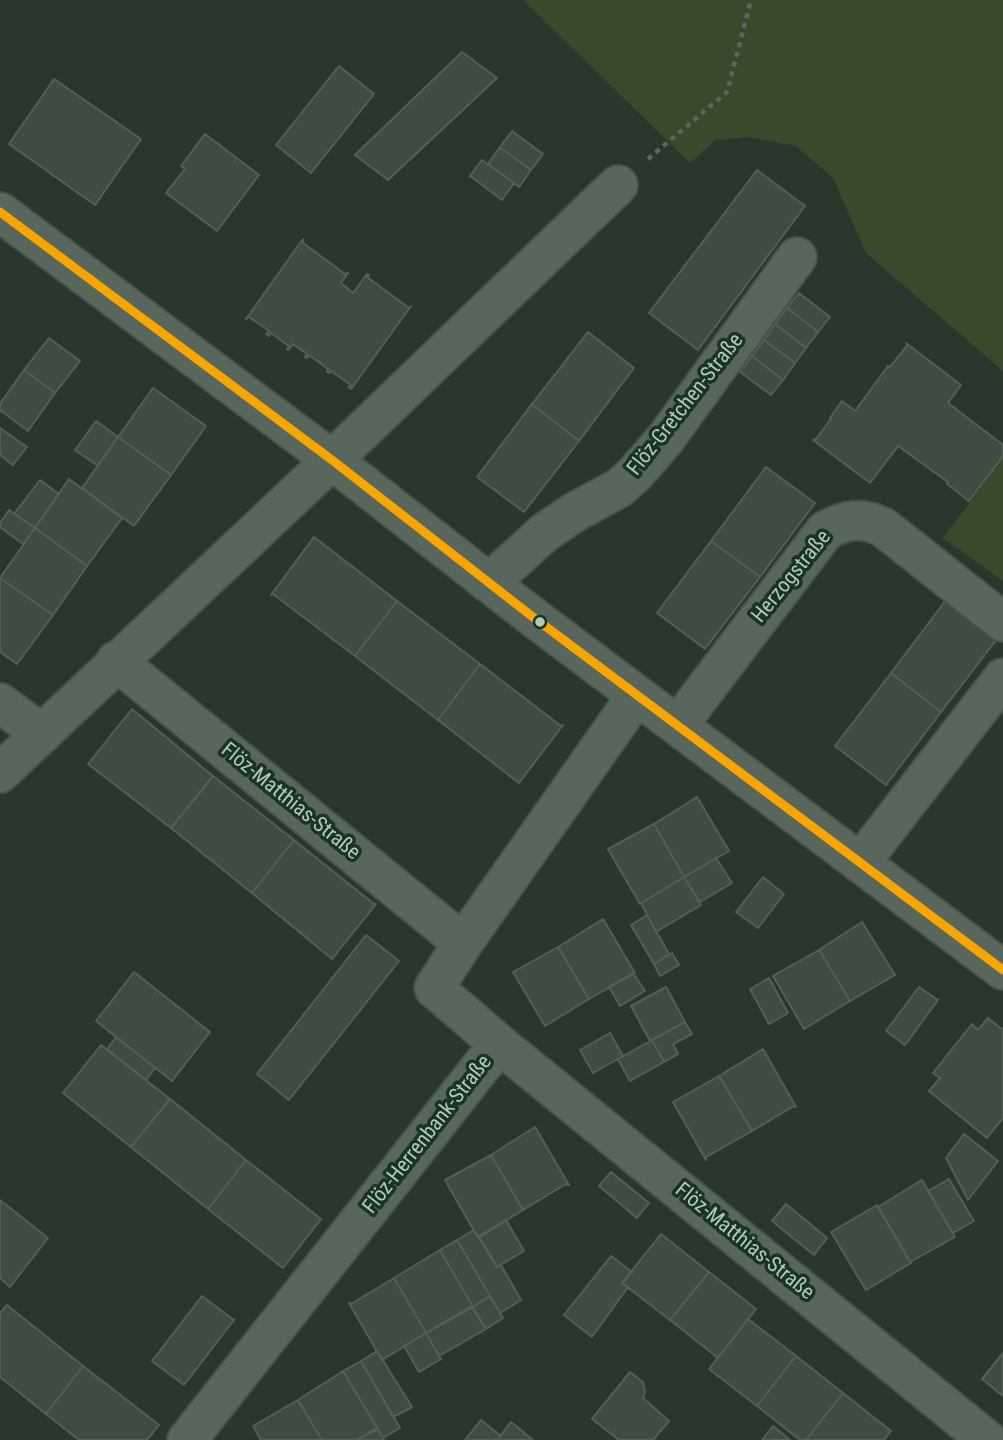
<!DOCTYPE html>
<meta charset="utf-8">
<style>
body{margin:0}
canvas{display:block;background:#28382d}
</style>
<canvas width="1003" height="1440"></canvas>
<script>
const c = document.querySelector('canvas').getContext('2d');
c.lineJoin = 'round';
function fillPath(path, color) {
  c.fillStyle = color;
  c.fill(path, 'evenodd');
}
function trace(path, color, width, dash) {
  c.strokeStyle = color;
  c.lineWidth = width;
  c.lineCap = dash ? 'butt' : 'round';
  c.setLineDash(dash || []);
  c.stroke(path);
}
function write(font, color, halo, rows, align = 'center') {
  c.font = font + ' "Roboto Condensed",sans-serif';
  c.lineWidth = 7;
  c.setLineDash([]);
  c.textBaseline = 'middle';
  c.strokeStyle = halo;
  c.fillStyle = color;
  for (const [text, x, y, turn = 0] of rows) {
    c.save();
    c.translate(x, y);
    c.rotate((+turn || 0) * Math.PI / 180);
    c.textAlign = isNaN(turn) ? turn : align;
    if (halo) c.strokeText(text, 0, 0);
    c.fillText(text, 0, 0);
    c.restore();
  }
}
fillPath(new Path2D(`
 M523,0h480v371l-137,-118 -33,-75 -37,-32 -46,-9 -34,3 -26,23z
 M1003,458v123l-60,-43z`), '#374a2c');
const building = new Path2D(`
 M462,52l35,26 -109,102 -33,-25z
 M339,66l35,28 -63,79 -35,-28z
 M54,79l87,60 -46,66 -86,-61z
 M512,131l31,23 -12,16 -31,-23z
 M205,134l54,41 -42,56 -51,-38 19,-24 -4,-3z
 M500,147l31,23 -12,17 -31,-23z
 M482,160l32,23 -12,17 -32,-24z
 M757,170l48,36 -107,144 -49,-37z
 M303,239v4l42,31 3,-1 -7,10 12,10 14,-19 2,1 -2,2 42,31 2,-2 -60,83 -3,-2 3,-2 -20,-14 -2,2 -2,-1 1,-3 -19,-14 -2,3 -2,-1 2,-3 -14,-10 -4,6 -2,-1 2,-3 -18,-13 -2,3 -3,-2 3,-3 -20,-14 -3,2z
 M799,293l31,24 -12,15 -31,-24z
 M787,308l31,24 -12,16 -31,-24z
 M775,324l31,24 -11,15 -31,-23z
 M588,332l46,36 -55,73 -47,-37z
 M49,338l31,23 -25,32 -31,-23z
 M764,340l31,23 -12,17 -31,-24z
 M906,343l55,42 -13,18 55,42v11l-34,45 -22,-17 1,-2 -50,-36 -28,37 -57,-43 3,-1 15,-20 -1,-1 12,-17 13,10 33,-45 2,1 17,-21z
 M752,356l31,24 -12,15 -31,-23z
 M24,370l31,23 -27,38 -28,-21v-6z
 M153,388l53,38 -35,49 -53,-38z
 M532,404l47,37 -55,71 -47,-35z
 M96,421l22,16 -20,29 -23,-16z
 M0,428l27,19 -14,18 -13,-10z
 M118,437l53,38 -37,51 -52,-38z
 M766,467l49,36 -55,74 -49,-36z
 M69,479l53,39 -35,48 -52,-38z
 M40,480l19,14 -24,34 -21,-14z
 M9,510l26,18 -12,16 -23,-17v-4z
 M35,528l52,38 -34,49 -53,-37z
 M314,537l83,64 -42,55 -82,-62 -2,1z
 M711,541l49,36 -55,72 -48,-36z
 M0,578l53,37 -36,49 -17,-12z
 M946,600l51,39 -56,73 -50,-39z
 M397,601l83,63 -42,56 -83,-64z
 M480,664l81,62 2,-1 -44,58 -81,-63z
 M891,673l50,39 -55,73 -51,-39z
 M132,709l81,67 -42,52 -83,-64z
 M213,776l81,64 -42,53 -81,-65z
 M697,797l32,54 -45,26 -30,-53z
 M654,824l30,53 -44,27 -32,-55z
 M294,840l80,64h2l-44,55 -80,-66z
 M716,858l16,25 -32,19 -16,-25z
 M684,877l17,28 -45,27 -15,-29z
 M763,877l21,17 -26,34 -22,-16z
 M647,915l22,39 -15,10 -23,-39z
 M603,919l32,54 -46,26 -31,-52z
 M862,922l33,53 -45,26 -31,-51z
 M366,935l33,26 -110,139 -32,-26z
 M558,947l31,52 -44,27 -32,-54z
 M819,950l31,51 -46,28 -31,-53z
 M672,953l7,12 -19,11 -6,-12z
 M134,972l76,60 -38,49 -76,-60z
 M633,973l12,18 -25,15 -11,-19z
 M769,978l19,35 -19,11 -19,-35z
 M666,987l19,35 -35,19 -19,-35z
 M919,987l19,13 -33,45 -19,-14z
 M988,1018l15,12v88l-16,20 -58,-47 11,-13 -7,-5 39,-49 6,6z
 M685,1022l7,12 -19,10 5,10 -14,8 -12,-22z
 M610,1033l13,23 -30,17 -13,-23z
 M116,1037l39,31 -9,12 -39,-31z
 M652,1040l12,22 -34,19 -12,-22z
 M101,1045l69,54 -39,48 -68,-54z
 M763,1049l33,58 -2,-1 -42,25 -33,-55z
 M719,1076l33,55 -46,26v3l-33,-58z
 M170,1099l76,61 -38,49 -77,-62z
 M535,1127l34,58 -3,-1 -43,26 -32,-55z
 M964,1134l34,27 -30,39 -22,-42z
 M491,1155l32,55 -45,28 -33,-58z
 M246,1160l75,59 -38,49 -75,-59z
 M611,1172l38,31 -12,15 -38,-32z
 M949,1179l25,42 -21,12 -25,-42z
 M922,1180l33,57 -45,25 -32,-55z
 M0,1200l48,38 -38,49 -10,-9z
 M786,1204l41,34 -13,17 -42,-34z
 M877,1205l34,58 -45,27 -35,-58z
 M506,1220l18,31 -27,16 -18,-31z
 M474,1230l23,37 4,-2 20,35 -21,13 -43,-73z
 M661,1234l48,38 -39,48 -48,-37z
 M457,1240l33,56 -17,11 -33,-57z
 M440,1250l33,57 -47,26 -32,-55z
 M611,1256l21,16 -10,11 6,4 -36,50 -28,-22z
 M709,1272l47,37 -38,49 -48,-38z
 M394,1278l32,55 -44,27 -33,-57 2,1z
 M202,1296l32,24 -50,65 -32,-24z
 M490,1296l13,22 -17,11 -13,-22z
 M7,1305l76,61 -37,48 -46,-37v-64z
 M471,1306l15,23 -47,27 -13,-23z
 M748,1319l48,37 -39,50 -48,-37z
 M426,1333l15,26 -22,13 -15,-26z
 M377,1351l35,56 -19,10 -32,-56z
 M1003,1353v43l-21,-17z
 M796,1356l47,37 -37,47h-6l-43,-34z
 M361,1361l39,67 -17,10 -40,-67z
 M83,1366l76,59 -12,15h-68l-33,-26z
 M343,1371l35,58 -21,11h-35l-24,-40z
 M630,1372l13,10 2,10 -2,6 26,23 -16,19h-34l-27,-21z
 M843,1393l48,38 -7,9h-78z
 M298,1400l24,40h-61l-8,-14z
 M481,1420l20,16 -4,4h-32z
 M511,1422l22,18h-36z
 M773,1426l17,14h-28z
 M375,1429h3l6,11h-27z`);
fillPath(building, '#3e4d42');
trace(building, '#506055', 2);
const street = new Path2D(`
 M0,212l332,248 197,154 474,356
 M489,583l55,-50 31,-21 44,-24 16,-14 31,-36 131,-181
 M116,661l347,282
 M637,695l-174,248 -29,45 65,56 488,396
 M0,703l42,31
 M678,725l147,-194c21,-12 36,-14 58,-4l120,95
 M0,773l332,-313 286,-275
 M860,863l143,-185
 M187,1440l312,-396`);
trace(street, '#46534a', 42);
trace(new Path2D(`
 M648,159l79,-67 24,-92`), '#5a665d', 4.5, [5, 5]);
trace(street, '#58665c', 38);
trace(new Path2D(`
 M0,212l332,248 197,154 474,356`), '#f7a600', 9);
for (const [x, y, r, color] of [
 [540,622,6,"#b1cab9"]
]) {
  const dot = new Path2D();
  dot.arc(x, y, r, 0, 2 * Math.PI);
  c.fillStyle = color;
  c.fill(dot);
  trace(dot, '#1a3422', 2.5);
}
write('21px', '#b1cab9', '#1a3422', [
 ["Flöz-Gretchen-Straße",686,405,-52],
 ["Herzogstraße",792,577,-51],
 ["Flöz-Matthias-Straße",290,802,39],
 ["Flöz-Herrenbank-Straße",428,1135,-52],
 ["Flöz-Matthias-Straße",744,1242,39]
]);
</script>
